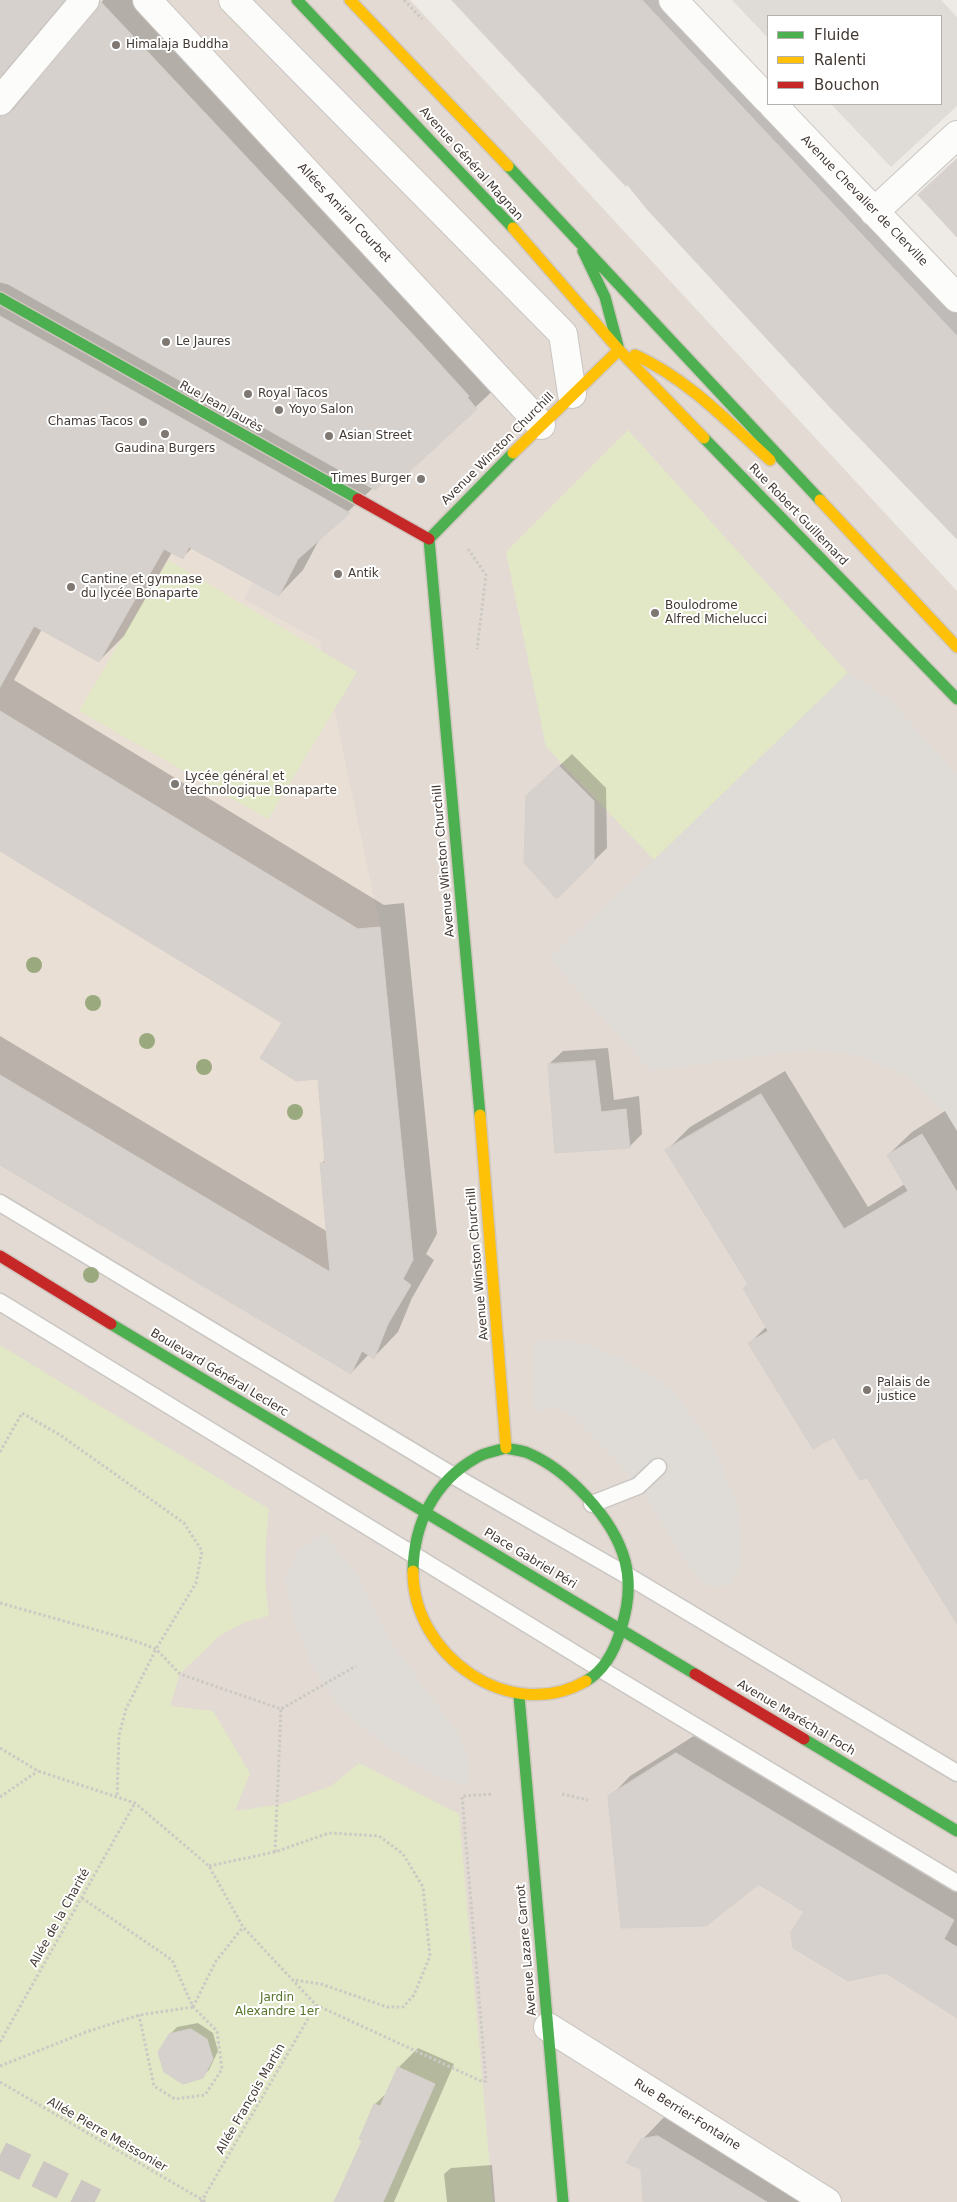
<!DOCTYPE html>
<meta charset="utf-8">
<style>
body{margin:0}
#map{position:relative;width:957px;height:2202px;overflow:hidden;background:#eeeae6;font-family:"DejaVu Sans",sans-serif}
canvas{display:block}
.legend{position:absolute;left:767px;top:15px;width:175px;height:90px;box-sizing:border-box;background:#fff;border:1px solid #b4b0ad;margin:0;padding:6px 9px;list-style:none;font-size:15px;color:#433933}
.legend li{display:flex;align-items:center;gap:10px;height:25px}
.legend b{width:25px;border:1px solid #b4b0ad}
</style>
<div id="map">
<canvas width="957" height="2202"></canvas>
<ul class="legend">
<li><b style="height:6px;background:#4caf50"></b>Fluide</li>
<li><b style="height:6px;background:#ffc107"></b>Ralenti</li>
<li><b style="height:6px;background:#c62828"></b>Bouchon</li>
</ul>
</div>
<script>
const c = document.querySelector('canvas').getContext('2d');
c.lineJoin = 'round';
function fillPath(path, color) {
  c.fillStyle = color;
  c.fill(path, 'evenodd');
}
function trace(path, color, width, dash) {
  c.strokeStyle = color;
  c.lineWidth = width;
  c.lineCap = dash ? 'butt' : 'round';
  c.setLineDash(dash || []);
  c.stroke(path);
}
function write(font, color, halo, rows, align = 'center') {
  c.font = font + ' "DejaVu Sans",sans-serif';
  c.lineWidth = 4;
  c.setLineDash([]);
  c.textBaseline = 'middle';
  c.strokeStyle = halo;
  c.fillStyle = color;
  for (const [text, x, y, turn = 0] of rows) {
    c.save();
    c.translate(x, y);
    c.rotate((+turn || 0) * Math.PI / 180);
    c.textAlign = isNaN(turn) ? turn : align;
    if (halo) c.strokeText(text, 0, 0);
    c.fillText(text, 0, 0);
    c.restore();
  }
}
fillPath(new Path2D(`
 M0,0h410l547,591v1611h-957z`), '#e2dad3');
fillPath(new Path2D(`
 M0,508l189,39 64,35 -9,17 76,42 60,286 33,333 -10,19 8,6 -49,66 -11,23 -351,-209z`), '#e9dfd5');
fillPath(new Path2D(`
 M628,430l220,243 -194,187 -108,-113 -40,-195z
 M168,560l189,112 -89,147 -189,-108z
 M0,1345l269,164c-4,37 -6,70 0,107l-24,6 -26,14 -39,38 -10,32 43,5 37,62 -15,38 47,-7 49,-18 28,-23 100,51 34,388h-493z`), '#e2e8c6');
fillPath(new Path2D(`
 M732,0h209l16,17v89l-66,61 -60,-63h110v-88h-173v22z
 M848,673l43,28 66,74v358l-11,-18 -40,-39 -45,-20 -50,-7 -161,22 -101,-113 105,-98z
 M563,1340l23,4 37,15 49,30 41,57 24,58 4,35v26l-10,20 -24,1 -24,-27 -38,-64 -29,-35 -43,-44 -16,-9 -23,4v-70z
 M323,1532l36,46 31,63 71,96 9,32v17l-26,-6 -48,-27 -34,-26 -26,-25 -25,-38 -16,-41 -10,-43 13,-29z`), '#dfdbd7');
fillPath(new Path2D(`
 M0,0h67l-55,65 -3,8 14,19 7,-1 68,-80 5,-11h44l354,383 -103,97 -8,-6 -17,14 -53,50 -17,32 -24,25 -87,-47 -9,9 -11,-5 -48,84 -25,25 -57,-32 -28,51 370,225 20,-2 33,331 -11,20 8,6 -22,38 -14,34 -24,25 -5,-3 -18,19 -351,-209v-128l328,196 -6,-69 4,-4 -7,-81 -35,-56 -284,-173z
 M456,0h229l272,290v248z
 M572,754l34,34 1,60 -50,49 -16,-114z
 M608,1048l6,52 25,-4 3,38 -13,13 -80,-83 14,-13z
 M785,1071l83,136 37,-23 -17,-29 24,-23 33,-21 12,20v474l-89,-129 -118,-133 17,-17 -17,-43 -83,-133 23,-23z
 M697,1734l260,155v127l-70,-44 -81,-60 -196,-115 20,-21z
 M198,2023l15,10 5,18 -9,19 -7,6 -32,-42 7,-7z
 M418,2048l36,16 -60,138h-58l27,-62 -2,-1 14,-35 13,-12 11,-25z
 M669,2112l169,90h-193l-3,-62z
 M492,2165l3,37h-48l-3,-28 7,-6z`), '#0003');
const building = new Path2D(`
 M0,0h65l-65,77z
 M452,0h190l315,336v203l-127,-132 -183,-198 -20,-25 -1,2z
 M100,1l319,340 50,55 -2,1 10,12 -79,73 -7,-6 -16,14 -367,-206 -8,-2v-166l12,-5 85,-101z
 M957,159v78l-39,-42z
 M0,316l350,197 -52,46 -19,37 -90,-49 -6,12 -19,-10 -65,113 -65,-36 -34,61z
 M0,711l358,218 22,-2 33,333 -10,19 8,6 -23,39 -14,35 -12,-8 -11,23 -351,-209v-90l330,197 -10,-109h5l-7,-84 -22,2 -36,-23 22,-35 -282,-172z
 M559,766l35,35v61l-37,37 -33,-36 2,-67z
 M595,1061l6,51 25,-3 4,39 -75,5 -7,-89z
 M761,1094l83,135 64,-38 -21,-36 35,-21 35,58v432l-90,-146 -7,2 -26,-43 -21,12 -65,-106 20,-12 -25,-43 5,-4 -83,-134z
 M676,1753l278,167 -10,19 13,8v71l-71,-45 -38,8 -55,-33 -2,-16 13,-20 -45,-28 -53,42 -85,2 -13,-132z
 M191,2029l16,10 6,20 -10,19 -20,6 -19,-12 -6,-20 11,-18z
 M398,2067l37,17 -52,118h-49l28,-61 -3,-2 15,-35 6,2z
 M658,2136l104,63 5,3h-124l-2,-33 -15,-6 15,-24z`);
fillPath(building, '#d6d1cd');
trace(building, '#d6d0cc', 1);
trace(new Path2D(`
 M0,2155l95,47`), '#ccc7c2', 28, [28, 14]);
const lane = new Path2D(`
 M0,1203l452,272 176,101 329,197
 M0,1302l602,368 355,213
 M592,1504l46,-18 20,-19`);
const street = new Path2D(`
 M147,0l394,425
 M233,0l330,334 9,60
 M673,0l95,100
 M0,101l85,-101
 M772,104l185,194
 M874,212l83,-77
 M548,2027l279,175`);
const fast = new Path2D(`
 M297,0l216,228
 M508,166l312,334
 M583,251l22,46 13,49
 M0,298l358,201
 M704,438l253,261
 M480,1115l-51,-576 84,-86
 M111,1324l584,350
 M506,1448c7,2 15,2 22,5 40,17 86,66 97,108 6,22 3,46 -4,68 -6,21 -16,41 -35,52
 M413,1571c1,-48 21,-89 63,-113 9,-6 20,-7 30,-10
 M519,1696l44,506
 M804,1739l153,92`);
const slow = new Path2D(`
 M350,0l158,166
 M513,228l106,122 85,88
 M635,355c53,24 93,67 135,105
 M513,453l106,-103
 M820,500l137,147
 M480,1115l26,333
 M413,1571c-1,84 97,154 173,110`);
const jam = new Path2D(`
 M358,499l71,40
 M0,1256l111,68
 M695,1674l109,65`);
trace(lane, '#cac6c2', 19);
trace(street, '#cac6c2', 30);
trace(fast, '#cfc6be', 14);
trace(slow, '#cfc6be', 14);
trace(jam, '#cfc6be', 14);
trace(new Path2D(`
 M404,0l18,19
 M468,549l18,26 -9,74
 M0,1452l22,-39 38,22 124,88 18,28 -6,32 -40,66 -30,60 -7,26 -2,62
 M0,1603l135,38 21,8 24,25 101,35 75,-43
 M0,1748l38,23 97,32 74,63 34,61 73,78 167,77 3,-1 -24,-285 31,-2
 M562,1794l26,6
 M0,1797l38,-26
 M275,1852l6,-143
 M209,1866l66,-14 54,-19 50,3 24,18 20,33 7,69 -16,39 -11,12h-16l-66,-23 -27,-4
 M82,1898l90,62 21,47 24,24 5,38 -17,26 -30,4 -21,-13 -15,-71
 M193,2007l23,-46 27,-34
 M0,2042l135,-239
 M0,2066l86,-34 53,-17 54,-8
 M0,2082l206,120
 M201,2202l115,-197`), '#ccc9c5', 3, [2.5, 2.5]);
trace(lane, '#fcfcfb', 16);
trace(street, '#fcfcfb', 28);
trace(fast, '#4caf50', 11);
trace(slow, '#ffc107', 11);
trace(jam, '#c62828', 11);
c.fillStyle = '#9aa97e';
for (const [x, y] of [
 [34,965],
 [93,1003],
 [147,1041],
 [204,1067],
 [295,1112],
 [91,1275]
]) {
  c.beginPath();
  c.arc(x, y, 8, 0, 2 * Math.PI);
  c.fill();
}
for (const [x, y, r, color] of [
 [116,45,5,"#7f7772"],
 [166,342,5,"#7f7772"],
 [248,394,5,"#7f7772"],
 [279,410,5,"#7f7772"],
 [143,422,5,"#7f7772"],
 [165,434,5,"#7f7772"],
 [329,436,5,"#7f7772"],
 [421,479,5,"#7f7772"],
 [338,574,5,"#7f7772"],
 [71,587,5,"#7f7772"],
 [655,613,5,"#7f7772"],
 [175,784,5,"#7f7772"],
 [867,1390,5,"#7f7772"]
]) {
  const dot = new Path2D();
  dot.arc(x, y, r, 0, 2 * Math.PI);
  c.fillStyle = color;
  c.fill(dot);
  trace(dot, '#fff', 2);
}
write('12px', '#433933', '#fff', [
 ["Himalaja Buddha",126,45],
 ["Le Jaures",176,342],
 ["Royal Tacos",258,394],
 ["Yoyo Salon",289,410],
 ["Chamas Tacos",133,422,"right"],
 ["Asian Street",339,436],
 ["Gaudina Burgers",165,449,"center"],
 ["Times Burger",411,479,"right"],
 ["Antik",348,574],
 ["Cantine et gymnase",81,580],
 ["du lycée Bonaparte",81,594],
 ["Boulodrome",665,606],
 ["Alfred Michelucci",665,620],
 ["Lycée général et",185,777],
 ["technologique Bonaparte",185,791],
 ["Palais de",877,1383],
 ["justice",877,1397]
], 'left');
write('12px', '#433933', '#fff', [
 ["Avenue Général Magnan",471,164,48],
 ["Avenue Chevalier de Clerville",864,201,46],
 ["Allées Amiral Courbet",344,213,47],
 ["Rue Jean Jaurès",221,407,29],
 ["Avenue Winston Churchill",498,449,-45],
 ["Rue Robert Guillemard",798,515,46],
 ["Avenue Winston Churchill",444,861,-95],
 ["Avenue Winston Churchill",478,1264,-95],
 ["Boulevard Général Leclerc",219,1373,31],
 ["Place Gabriel Péri",530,1559,31],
 ["Avenue Maréchal Foch",796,1718,31],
 ["Allée de la Charité",60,1918,-61],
 ["Avenue Lazare Carnot",527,1950,-95],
 ["Allée François Martin",251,2099,-60],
 ["Rue Berrier-Fontaine",687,2115,32],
 ["Allée Pierre Meissonier",107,2135,30]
]);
write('12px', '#567328', '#fff', [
 ["Jardin",277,1998],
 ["Alexandre 1er",277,2012]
]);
</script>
